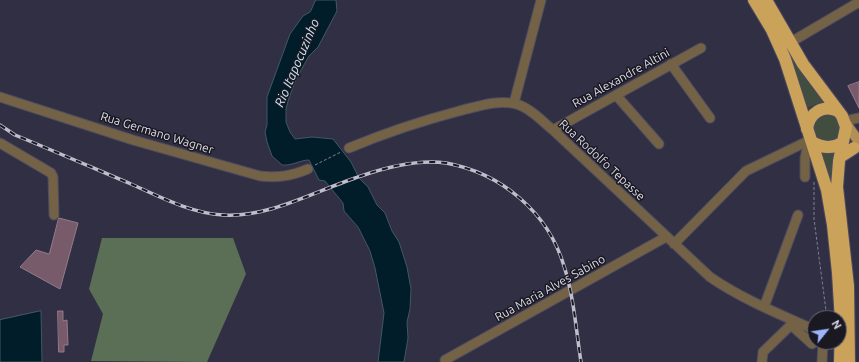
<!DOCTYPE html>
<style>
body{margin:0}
#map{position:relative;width:859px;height:362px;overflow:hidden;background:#312f44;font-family:Ubuntu,sans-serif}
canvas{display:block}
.north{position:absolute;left:807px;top:310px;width:40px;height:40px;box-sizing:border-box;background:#1a1922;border:1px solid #686772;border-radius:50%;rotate:60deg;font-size:11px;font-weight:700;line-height:16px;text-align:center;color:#deddeb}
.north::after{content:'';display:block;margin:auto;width:14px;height:18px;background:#9db4fd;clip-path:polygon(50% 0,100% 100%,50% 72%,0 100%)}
</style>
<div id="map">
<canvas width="859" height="362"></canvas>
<div class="north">N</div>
</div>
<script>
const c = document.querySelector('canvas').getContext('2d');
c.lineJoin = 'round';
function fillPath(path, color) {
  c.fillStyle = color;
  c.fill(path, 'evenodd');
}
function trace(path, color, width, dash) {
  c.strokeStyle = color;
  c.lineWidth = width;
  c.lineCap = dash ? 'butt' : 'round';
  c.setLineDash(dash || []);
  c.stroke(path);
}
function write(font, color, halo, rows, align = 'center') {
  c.font = font + ' Ubuntu,sans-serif';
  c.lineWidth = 3;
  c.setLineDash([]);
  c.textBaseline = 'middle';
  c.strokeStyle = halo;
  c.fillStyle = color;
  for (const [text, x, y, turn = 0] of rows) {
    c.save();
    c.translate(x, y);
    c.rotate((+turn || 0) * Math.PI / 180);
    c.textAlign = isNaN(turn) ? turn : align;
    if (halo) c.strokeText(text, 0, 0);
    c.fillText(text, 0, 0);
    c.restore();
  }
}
fillPath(new Path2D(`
 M790,51l36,52 -10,1 -13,7z
 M813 128a14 14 0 1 1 28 0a14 14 0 1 1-28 0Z
 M837,148l-2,49 -16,-48z`), '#414d3e');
fillPath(new Path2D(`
 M102,238h131l13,36 -39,88 -116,-1 12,-47 -14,-25z`), '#5b6f57');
const water = new Path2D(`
 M316,0h20l1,11 -19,36 -9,9 -13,23 -8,22 -2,8v13l4,10 5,7 17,-2 21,2 18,23 8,16 9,9 9,18 8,8 7,18 7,11 8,25 4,22 -1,20 -3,13 1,16 -4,24h-26l6,-49 -9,-45 -5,-17 -12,-24 -14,-16 -1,-8 -18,-22 -6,-1 -10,-20c-9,0 -17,6 -27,5l-10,-9 -5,-14 -2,-10 2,-7v-28l23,-63 13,-18 7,-4z
 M41,311l1,51h-42v-42z`);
fillPath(water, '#011d2a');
trace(water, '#435764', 1);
const building = new Path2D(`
 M859,82v26l-11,-22z
 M59,218l19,5 -18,66 -40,-22 16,-17 13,4z
 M58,311h5v10l4,-1 1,25h-4v7h-5z`);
fillPath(building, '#775b6b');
trace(building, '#947b89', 1);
const minor = new Path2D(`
 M791,42l68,-40
 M671,64l39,54
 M616,95l43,49
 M0,97l133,43 127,36c18,2 31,0 48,-7
 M514,103l27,-103
 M845,121l14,-3
 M553,130l148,-82
 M0,143l51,30 2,4 1,38
 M349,148c36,-15 72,-27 110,-37 17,-4 38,-12 57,-7 13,3 26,17 37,26l157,147c32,22 69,37 105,53
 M805,177v-19l4,-18
 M674,244l72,-73 64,-31
 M764,307l34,-92
 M791,325l21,19
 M445,360l221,-123
 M762,362l1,-10 32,-31
 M822,362l1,-20`);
const major = new Path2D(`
 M845,122l14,20`);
const highway = new Path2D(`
 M754,0l18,30 13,29 42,131 6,35 5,48 3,49 -1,40
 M766,0l37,64 39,52 4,11 -7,34 -2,26 11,99 1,76
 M807,129c2,-16 16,-25 31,-18
 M812,142c10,6 21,7 31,0
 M840,157l14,-9`);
trace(minor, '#4d4b5f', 11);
trace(major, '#4d4b5f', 12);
trace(highway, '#4d4b5f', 14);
trace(new Path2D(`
 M315,165l26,-13
 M814,182v37l13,99`), '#828092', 1, [3, 2]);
trace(minor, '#736246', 9);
trace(major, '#b29055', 10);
trace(highway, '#cba25a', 12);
const rail = new Path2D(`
 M0,125l15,10c39,16 78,33 116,49 29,13 60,29 92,31 47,3 94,-25 138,-39 26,-9 57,-17 85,-13 55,10 102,49 118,103 10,31 12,64 17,96`);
trace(rail, '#bfbdcd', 3.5);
trace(rail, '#1a1922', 2, [6]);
write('12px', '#deddeb', '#1a1922', [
 ["Rua Alexandre Altini",621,78,-29],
 ["Rua Germano Wagner",157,133,17],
 ["Rua Rodolfo Tepasse",602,160,43],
 ["Rua Maria Alves Sabino",550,288,-29]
]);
write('italic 13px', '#c7e9fb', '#1a1922', [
 ["Rio Itapocuzinho",297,63,-67]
]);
</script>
